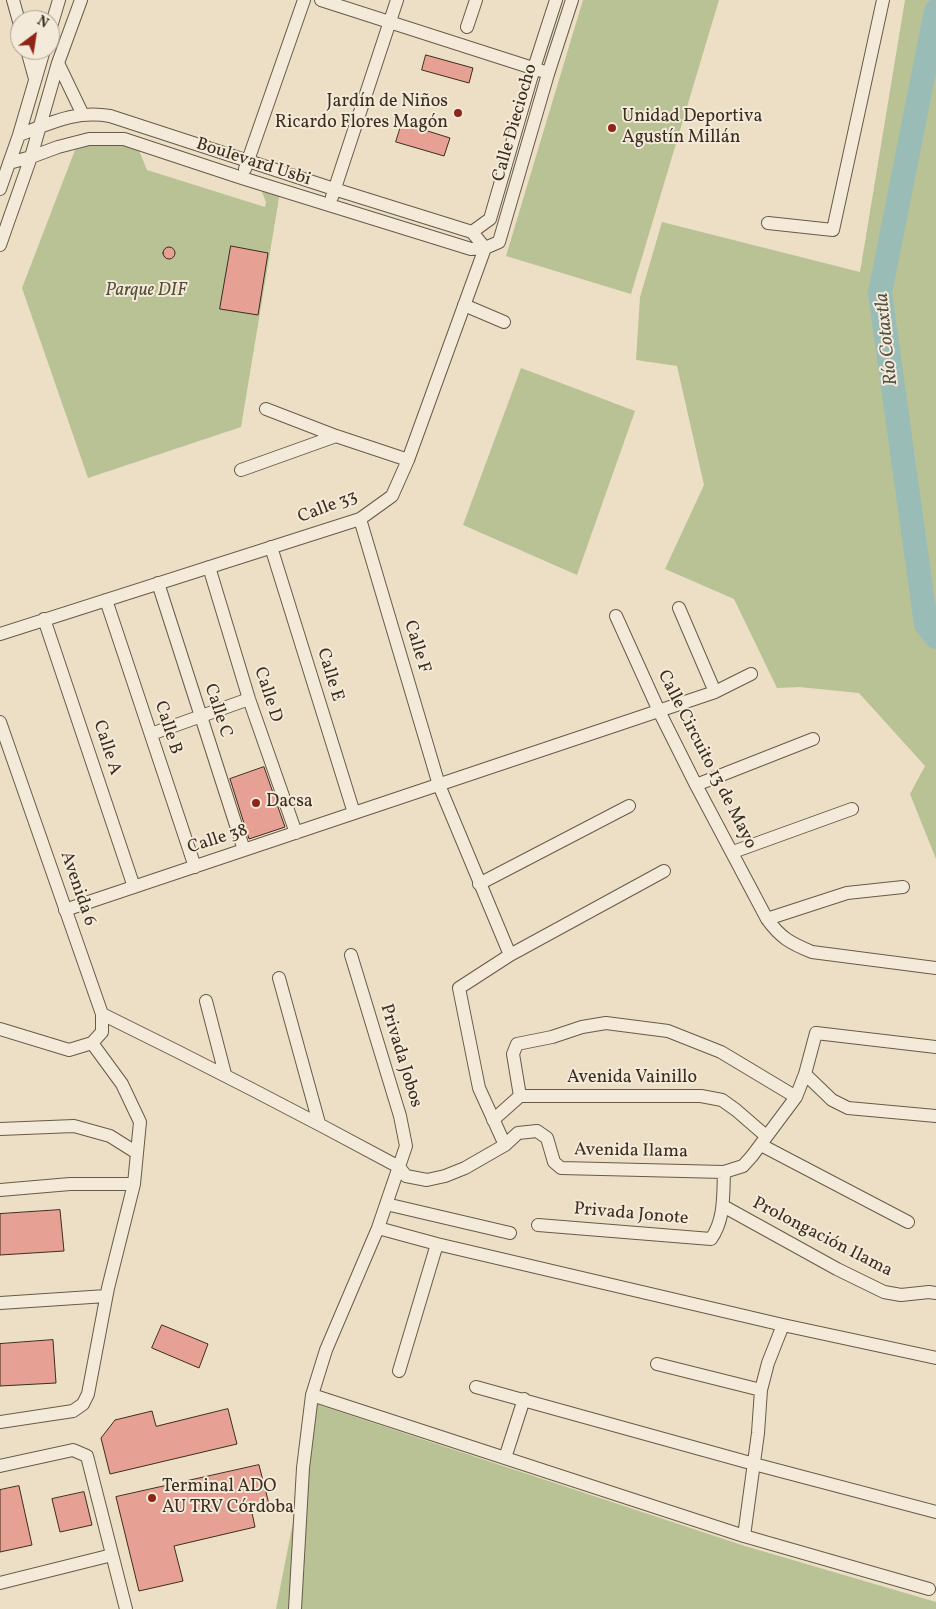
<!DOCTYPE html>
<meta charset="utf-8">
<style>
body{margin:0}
#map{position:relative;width:936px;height:1609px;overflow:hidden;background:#eddfc5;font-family:Vollkorn,serif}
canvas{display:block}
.north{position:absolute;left:10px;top:10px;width:50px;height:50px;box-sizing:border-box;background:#f3ead9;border:1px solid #aa9e8e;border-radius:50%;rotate:31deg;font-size:14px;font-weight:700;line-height:20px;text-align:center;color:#3c2d1e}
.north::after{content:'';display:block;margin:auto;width:18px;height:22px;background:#8f2418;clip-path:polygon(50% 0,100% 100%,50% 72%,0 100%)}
</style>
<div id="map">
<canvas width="936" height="1609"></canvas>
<div class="north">N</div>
</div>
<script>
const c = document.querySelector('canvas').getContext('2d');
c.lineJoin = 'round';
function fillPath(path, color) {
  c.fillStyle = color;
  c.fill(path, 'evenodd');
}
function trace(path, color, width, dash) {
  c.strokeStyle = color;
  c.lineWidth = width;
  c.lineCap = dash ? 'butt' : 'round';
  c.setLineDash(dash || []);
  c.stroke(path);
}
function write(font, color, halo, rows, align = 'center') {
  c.font = font + ' Vollkorn,serif';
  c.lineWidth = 4;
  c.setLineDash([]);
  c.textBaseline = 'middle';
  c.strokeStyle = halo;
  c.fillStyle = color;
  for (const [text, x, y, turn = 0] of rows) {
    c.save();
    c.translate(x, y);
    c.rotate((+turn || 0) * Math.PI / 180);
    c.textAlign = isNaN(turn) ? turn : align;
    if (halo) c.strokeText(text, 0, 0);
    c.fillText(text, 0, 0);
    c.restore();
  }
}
fillPath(new Path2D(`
 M583,0h136l-88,294 -125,-38z
 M905,0h31v859l-26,-65 15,-28 -66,-73 -60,-6 -22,1 -43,-89 -69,-30 39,-84 -27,-119 -41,-6 4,-63 22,-75 198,50z
 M111,143l27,5 9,22 118,37 1,-5 -4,-10 2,-5 16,5 -39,235 -153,51 -66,-190 53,-138 17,-6z
 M521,368l114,43 -58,164 -114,-50z
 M316,1404l429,142 191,56v7h-660z`), '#b8c295');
trace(new Path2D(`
 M936,11l-56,282 46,331 10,13`), '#99bcb7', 24);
const building = new Path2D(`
 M426,55l47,13 -4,15 -47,-13z
 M402,123l48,15 -6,18 -48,-14z
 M231,246l37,7 -10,62 -38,-6z
 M163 253a6 6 0 1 1 12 0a6 6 0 1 1-12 0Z
 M264,767l21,60 -36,12 -19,-60z
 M60,1210l4,41 -64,4v-41z
 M162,1325l46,19 -9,24 -47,-20z
 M53,1340l3,43 -56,3v-42z
 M228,1409l9,35 -127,30 -9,-36 14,-18 37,-9 4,15z
 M259,1465l10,39 -18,4 4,19 -81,19 9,35 -44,10 -23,-94z
 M19,1486l13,59 -32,7v-62z
 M84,1492l8,33 -32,7 -8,-33z`);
fillPath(building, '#e7a094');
trace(building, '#3c2d1e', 1);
const minor = new Path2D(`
 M13,0l7,25
 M321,0l221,71
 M467,27l9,-27
 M50,30l9,-30
 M27,50l8,29
 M58,63l25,52
 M19,135c32,-12 56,-25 91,-19l224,73 138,43
 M9,163l22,-6 27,-10 31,-8h35l118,39 229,71 14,-1 14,-6 49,-168 24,-74
 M245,169l59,-169
 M0,189l19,-54 25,-85
 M332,197l65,-197
 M768,223l65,7 50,-230
 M472,232l18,-13 44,-151 22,-68
 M0,245l31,-88 27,-94 23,-63
 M464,305l40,17
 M266,409l70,27 72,24
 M241,470l95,-34
 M360,519l79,266 71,170
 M271,547l83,266
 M209,567l40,132 47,134
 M158,583l86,267
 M106,600l89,267
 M679,608l36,84
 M616,616l43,95 37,74 71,134c14,19 23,24 45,33l124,16
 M44,619l90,268
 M0,634l360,-115 32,-23 16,-36 77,-212 -13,-16
 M0,722l102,292v18l-10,11 -23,7 -69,-21
 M151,734l98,-35
 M696,785l117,-46
 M733,852l119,-43
 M479,884l150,-78
 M65,910l650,-218 36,-18
 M767,919l80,-26 56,-6
 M279,978l40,145
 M206,1001l19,73
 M102,1014c100,49 199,100 297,153l7,9 21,4 18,-4 20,-8 40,-23 13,-12 19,-2 10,7 7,24 7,6 163,4 19,-6 9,-10 44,-59 9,-23 11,-41 120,14
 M805,1074l27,26 16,8 88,8
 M520,1096l-7,-42 4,-10 35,-7 30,-10 24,-4 62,8 53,21 75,45
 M493,1120l27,-24h181l21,4 14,10 30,26
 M0,1129l74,-3 36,10 27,17
 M505,1145l-26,-57 -20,-100 51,-33 154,-84
 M761,1145l147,77
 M0,1190l70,-6h64
 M386,1204l124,29
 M723,1206l114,63 47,23 17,3 28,-3 7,1
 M538,1225l173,14c14,-20 12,-44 13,-67
 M378,1228l59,16 346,81 153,33
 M0,1303l106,-7
 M657,1364l104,26
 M399,1371l38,-127
 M476,1387l278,77 182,48
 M312,1395l432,141 185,53
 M0,1422l73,-11 10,-7 5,-10 20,-106 26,-104 6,-62 -18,-38 -30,-41
 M505,1458l19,-59
 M0,1466l73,-16 14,6 39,153
 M744,1536l14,-103 3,-43 7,-27 15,-38
 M0,1583l112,-28
 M295,1609l8,-141 9,-73 14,-45 52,-122 28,-82 -6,-30 -49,-161`);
trace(minor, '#685a48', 14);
trace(minor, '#f3ead9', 12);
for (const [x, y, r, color] of [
 [458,113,5,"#8f2418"],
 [612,128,5,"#8f2418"],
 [256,803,5,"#8f2418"],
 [152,1498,5,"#8f2418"]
]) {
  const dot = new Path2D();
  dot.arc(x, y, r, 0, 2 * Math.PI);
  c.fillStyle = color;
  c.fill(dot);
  trace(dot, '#f3ead9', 2);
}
write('18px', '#3c2d1e', '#f3ead9', [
 ["Jardín de Niños",448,103,"right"],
 ["Ricardo Flores Magón",448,124,"right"],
 ["Unidad Deportiva",622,118],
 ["Agustín Millán",622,139],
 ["Dacsa",266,803],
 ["Terminal ADO",162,1488],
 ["AU TRV Córdoba",162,1509]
], 'left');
write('18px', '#3c2d1e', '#f3ead9', [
 ["Calle Dieciocho",516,123,-74],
 ["Boulevard Usbi",253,163,18],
 ["Calle 33",328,508,-21],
 ["Calle F",416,647,73],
 ["Calle E",329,675,73],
 ["Calle D",267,695,72],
 ["Calle C",217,711,72],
 ["Calle B",167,728,72],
 ["Calle A",106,748,72],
 ["Calle Circuito 13 de Mayo",706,760,63],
 ["Calle 38",218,840,-18],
 ["Avenida 6",77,889,71],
 ["Privada Jobos",400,1056,73],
 ["Avenida Vainillo",632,1079],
 ["Avenida Ilama",631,1152,1],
 ["Privada Jonote",631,1215,5],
 ["Prolongación Ilama",822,1238,27]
]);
write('italic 18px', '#554b36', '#f3ead9', [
 ["Parque DIF",146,292]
]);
write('italic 19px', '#535144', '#f3ead9', [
 ["Río Cotaxtla",888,339,-96]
]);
</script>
